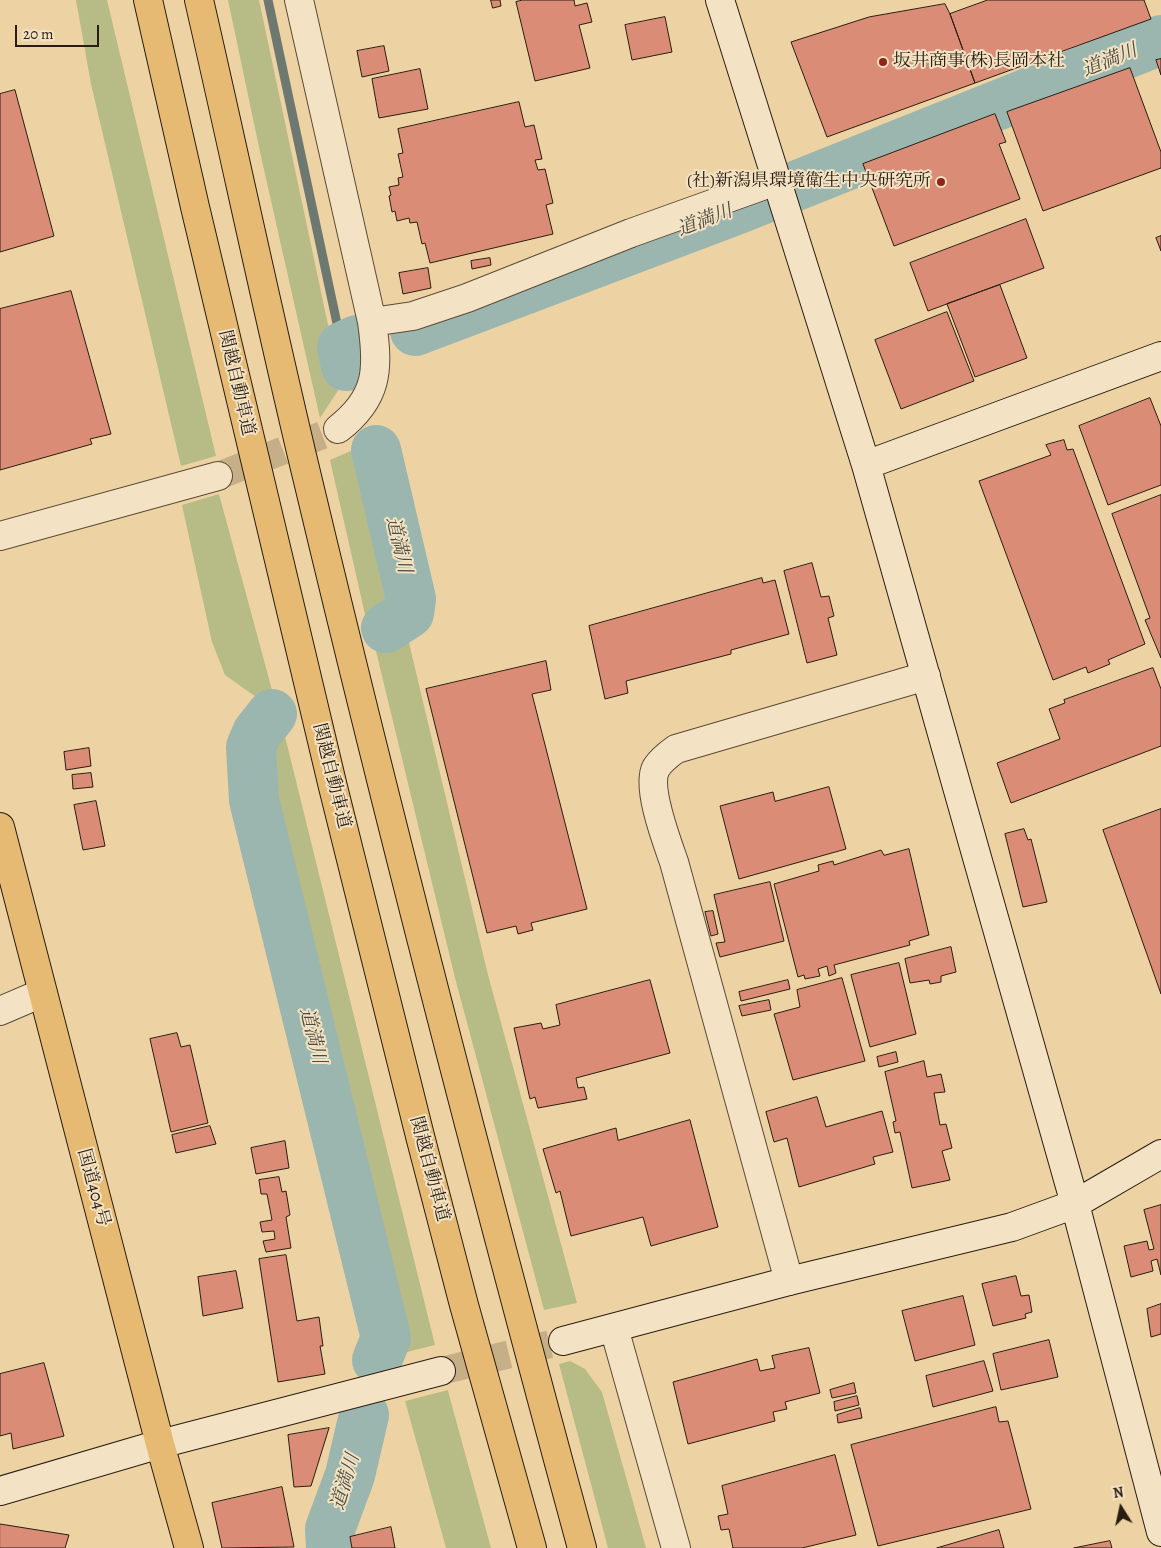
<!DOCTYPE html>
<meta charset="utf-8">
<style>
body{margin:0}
#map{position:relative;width:1161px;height:1548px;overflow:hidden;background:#edd3a3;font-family:Alegreya,serif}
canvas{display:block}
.north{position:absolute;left:1096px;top:1483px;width:50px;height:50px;-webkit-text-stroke:4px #f3e2c3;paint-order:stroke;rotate:350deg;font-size:14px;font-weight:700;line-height:20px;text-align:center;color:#291d11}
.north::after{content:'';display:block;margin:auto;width:18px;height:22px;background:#291d11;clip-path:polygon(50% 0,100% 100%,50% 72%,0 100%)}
.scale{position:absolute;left:15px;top:25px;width:84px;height:22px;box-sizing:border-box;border:2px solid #291d11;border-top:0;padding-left:6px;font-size:15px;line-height:18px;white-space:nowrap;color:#291d11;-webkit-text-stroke:4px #f3e2c3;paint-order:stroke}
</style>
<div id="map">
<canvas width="1161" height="1548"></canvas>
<div class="north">N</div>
<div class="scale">20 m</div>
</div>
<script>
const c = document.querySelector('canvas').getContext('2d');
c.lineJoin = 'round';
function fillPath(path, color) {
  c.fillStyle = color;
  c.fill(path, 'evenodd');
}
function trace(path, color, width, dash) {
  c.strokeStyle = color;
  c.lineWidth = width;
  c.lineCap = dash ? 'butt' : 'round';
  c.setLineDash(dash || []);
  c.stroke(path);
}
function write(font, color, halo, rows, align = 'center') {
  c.font = font + ' Alegreya,"Noto Serif JP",serif';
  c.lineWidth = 4;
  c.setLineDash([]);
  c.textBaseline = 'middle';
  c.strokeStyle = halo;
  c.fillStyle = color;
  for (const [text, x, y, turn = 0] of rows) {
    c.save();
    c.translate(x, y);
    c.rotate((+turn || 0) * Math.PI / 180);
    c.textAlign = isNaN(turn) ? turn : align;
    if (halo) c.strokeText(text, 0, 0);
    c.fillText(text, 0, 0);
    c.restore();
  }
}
fillPath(new Path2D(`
 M76,0h31l109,456 -35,10 -90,-382z
 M228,0h31l82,386 -21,32 -60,-266z
 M360,447l38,163 -29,22 -39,-172z
 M219,494l53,196 -16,7 -31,-22 -13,-33 -30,-137z
 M406,630l81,341 90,332 -33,7 -89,-332 -80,-331 17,-7z
 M281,720l154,625 -40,10 -136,-556 -1,-53 7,-13z
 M570,1361l15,8 17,23 44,156h-38l-49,-184z
 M448,1390v1l43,157h-45l-41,-147z`), '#b7bc86');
trace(new Path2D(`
 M268,0l74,347`), '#6d7970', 9);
trace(new Path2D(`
 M415,331l323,-122 423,-169
 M346,366l-4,-19 15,-7
 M376,450l35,149 -2,14 -23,15
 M272,714l-15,19 -6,14 3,53 132,538 -9,22
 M331,1548l-1,-19 20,-54 14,-60`), '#9bb6af', 50);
const building = new Path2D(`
 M491,0h9l1,6 -8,2z
 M523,0h51l1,6 12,-3 5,19 -13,3 11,43 -55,13 -19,-79z
 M988,0h156l7,19 -176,64 -25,-69z
 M945,4l5,10 25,69 -148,54 -36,-95 78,-25z
 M665,17l7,35 -40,8 -7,-35z
 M384,46l5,25 -27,6 -5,-26z
 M1161,59v16l-5,-15z
 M1130,68l31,84v16l-118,43 -36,-99z
 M420,69l8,40 -49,9 -7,-39z
 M15,90l39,146 -54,16v-158z
 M519,102l6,25 9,-2 8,34 -7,1 3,10 7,-1 8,34 -7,2 7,29 -123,29 -5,-20 -3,1 -5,-22 -7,1 -1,-5 -12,3 -2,-10 -3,1 -3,-16 2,-1 -2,-8 10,-2 -1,-7 5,-1 -5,-23 5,-1 -5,-24z
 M995,114l11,28 -7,2 21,55 -126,47 -31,-82z
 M1026,219l18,49 -116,43 -18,-48z
 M1161,236v15l-5,-13z
 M490,258l1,7 -19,4 -1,-8z
 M428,268l3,20 -28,6 -4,-21z
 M1000,285l27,73 -52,19 -28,-73z
 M71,291l40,143 -21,5 2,5 -92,26v-161z
 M947,312l27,69 -73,28 -26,-69z
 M1150,398l11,28v59l-53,20 -29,-79z
 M1064,440l3,10 6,-1 72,195 -37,16 2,4 -22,9 -2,-6 -33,13 -74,-199 72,-26 -5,-10z
 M1161,495v163l-16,-38 5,-2 -38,-104z
 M812,563l9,34 8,-1 5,20 -6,2 9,37 -30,8 -23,-92z
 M762,578l1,5 12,-3 14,54 -58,16v4l-105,27 2,12 -23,6 -16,-73z
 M546,661l5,29 -19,4 55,215 -56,14 2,7 -15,4 -2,-8 -29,7 -61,-244z
 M1153,668l8,21v57l-150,57 -14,-40 63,-24 -11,-30 16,-6 -1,-3z
 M89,748l2,18 -25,4 -2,-18z
 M91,773l2,14 -20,2 -1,-14z
 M829,787l17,62 -107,30 -19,-73 53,-14 2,9z
 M96,801l9,45 -22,4 -9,-45z
 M1161,809v185l-58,-164z
 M1024,829l4,11 3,-1 16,63 -24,5 -18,-73z
 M909,849l20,86 -20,6 1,4 -76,20 2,8 -7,3 -2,-10 -9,3 2,7 -15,3 -1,-4 -6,2 -24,-93 45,-13 -1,-6 15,-4 1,4 47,-15 3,5z
 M770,882l14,59 -64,16 -4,-14 9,-1 -11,-47z
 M713,911l5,23 -7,2 -6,-24z
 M951,947l5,25 -15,4v6l-11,2 -1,-4 -19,3 -5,-24z
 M899,963l17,71 -46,13 -19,-72z
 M842,978l23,83 -72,19 -19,-66 26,-7 -3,-17z
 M650,980l20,73 -94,25 2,10 6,-1 3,12 -49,9 -3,-11 -5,2 -16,-71 27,-5 2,6 17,-4 -4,-20z
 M788,980l2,9 -49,12 -2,-9z
 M769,1000l2,10 -29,6 -3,-10z
 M177,1033l4,14 9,-2 18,78 -37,9 -21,-93z
 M896,1052l2,10 -19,5 -2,-10z
 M924,1061l3,16 14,-3 4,18 -11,1 6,32 6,-1 6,24 -10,3 8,29 -38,8 -12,-56 -5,1 -2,-11 3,-1 -11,-49z
 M817,1097l9,30 56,-16 11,41 -20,5 2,7 -76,23 -12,-49 -13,4 -8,-30z
 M690,1120l28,107 -67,19 -8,-29 -72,19 -11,-45 -4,2 -13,-44 73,-21 2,12z
 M210,1126l6,18 -40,9 -4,-18z
 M285,1141l4,27 -33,6 -5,-26z
 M279,1177l3,15 4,-1 4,24 -4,2 5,31 -25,4 -3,-11 12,-2 -1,-8 -12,1 -2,-10 12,-2 -5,-26h-6l-2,-14z
 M1161,1205v70l-4,-16 -6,2 2,10 -22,6 -7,-31 23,-5 2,9 5,-1 -10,-39z
 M286,1255l11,66 22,-4 4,29h-3l5,28 -47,8 -19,-123z
 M236,1271l7,37 -40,8 -5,-39z
 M1016,1276l5,20 8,-1 3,17 -7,2 1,4 -33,8 -11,-42z
 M963,1296l12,49 -60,16 -13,-50z
 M1161,1304v30l-10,3 -4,-28z
 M1049,1340l9,37 -57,13 -8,-36z
 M809,1348l11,45 -35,9 2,7 -14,3 2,9 -87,23 -15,-62 84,-23 3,12 15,-3 -3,-12z
 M984,1361l9,30 -60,16 -7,-31z
 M44,1363l20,73 -51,13 -2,-16 -11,3v-62z
 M854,1383l2,10 -24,5 -2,-8z
 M857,1396l2,9 -24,6 -1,-9z
 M996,1407l3,15 9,-1 23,88 -153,37 -27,-101z
 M860,1408l2,10 -24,5 -1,-8z
 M329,1428l-18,58 -17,1 -6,-52z
 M835,1455l21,80 -54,13h-69l-4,-19 -8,1 -3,-14 10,-2 -6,-28z
 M282,1487l12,60 -72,1 -10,-45z
 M0,1524l69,11 -4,13h-65z
 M391,1527l4,21h-43l-2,-11z
 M999,1530l5,18h-67z
 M1110,1541l2,7h-38z`);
fillPath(building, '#da8c77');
trace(building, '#291d11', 1);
trace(new Path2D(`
 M218,476l120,-47`), '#c6af86', 28, [28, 14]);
trace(new Path2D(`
 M441,1371l122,-30`), '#c6af86', 28, [28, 14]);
const street = new Path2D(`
 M299,0l73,322c7,48 6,76 -34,107
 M372,322l41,-6 54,-18 164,-65 145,-52
 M0,536l218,-60
 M0,1011l42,-18
 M789,1281l-115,-419c-7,-20 -28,-75 -18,-94 5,-8 13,-14 20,-19l250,-73
 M614,1328l62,220`);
const secondary = new Path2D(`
 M720,0l146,465 209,739 86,328
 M866,465l295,-109
 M563,1341l226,-60 223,-54 63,-23 86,-50
 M0,1491l160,-47 281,-73`);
const highway = new Path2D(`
 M148,0l47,207 138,580 87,349 44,169 68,243
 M199,0c37,161 71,324 110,485 85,356 177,710 273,1063
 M0,827l160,617 29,104`);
trace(street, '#5a4a36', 30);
trace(secondary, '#291d11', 30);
trace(highway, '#291d11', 30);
trace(street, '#f3e2c3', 28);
trace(secondary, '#f3e2c3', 28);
trace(highway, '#e6ba72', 28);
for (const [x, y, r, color] of [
 [883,62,5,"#8f2418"],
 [941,182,5,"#8f2418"]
]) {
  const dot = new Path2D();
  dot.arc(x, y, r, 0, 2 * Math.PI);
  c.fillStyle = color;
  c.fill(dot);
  trace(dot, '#f3e2c3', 2);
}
write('18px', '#291d11', '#f3e2c3', [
 ["坂井商事(株)長岡本社",893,62],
 ["(社)新潟県環境衛生中央研究所",931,182,"right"]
], 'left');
write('18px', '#291d11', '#f3e2c3', [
 ["関越自動車道",236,383,77],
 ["関越自動車道",331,776,76],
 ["関越自動車道",429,1169,75],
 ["国道404号",93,1188,75]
]);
write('italic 19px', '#4b4b40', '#f3e2c3', [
 ["道満川",1110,61,-22],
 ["道満川",705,221,-21],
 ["道満川",398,545,77],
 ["道満川",312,1036,76],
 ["道満川",346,1482,-73]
]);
</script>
